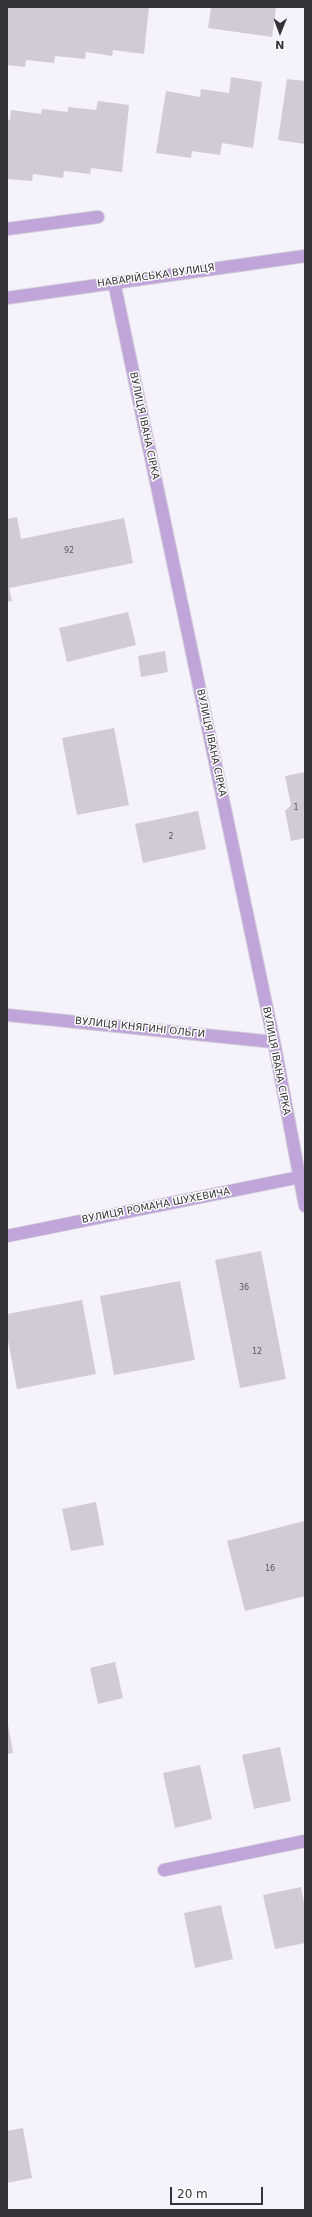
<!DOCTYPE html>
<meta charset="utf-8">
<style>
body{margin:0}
#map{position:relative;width:312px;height:2217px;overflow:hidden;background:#f6f2fc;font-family:"DejaVu Sans",sans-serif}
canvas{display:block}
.frame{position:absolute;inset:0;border:8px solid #353337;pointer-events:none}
.north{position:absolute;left:260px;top:12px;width:40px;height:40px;-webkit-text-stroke:3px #fff;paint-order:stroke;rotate:181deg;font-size:11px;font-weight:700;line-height:16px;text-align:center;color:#353337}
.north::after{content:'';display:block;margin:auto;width:14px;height:18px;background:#353337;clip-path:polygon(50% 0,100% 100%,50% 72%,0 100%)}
.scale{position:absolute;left:170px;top:2187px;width:93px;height:18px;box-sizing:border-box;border:2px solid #353337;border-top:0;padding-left:5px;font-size:12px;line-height:14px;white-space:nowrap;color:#353337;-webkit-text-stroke:3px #fff;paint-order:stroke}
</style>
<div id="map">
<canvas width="312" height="2217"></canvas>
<div class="frame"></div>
<div class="north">N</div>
<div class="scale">20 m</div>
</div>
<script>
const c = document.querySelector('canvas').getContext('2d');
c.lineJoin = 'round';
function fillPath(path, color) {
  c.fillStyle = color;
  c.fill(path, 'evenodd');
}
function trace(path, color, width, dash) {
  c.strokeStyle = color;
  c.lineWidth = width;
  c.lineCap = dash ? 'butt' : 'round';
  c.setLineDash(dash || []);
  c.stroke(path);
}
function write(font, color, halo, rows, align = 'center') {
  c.font = font + ' "DejaVu Sans",sans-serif';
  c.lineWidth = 3;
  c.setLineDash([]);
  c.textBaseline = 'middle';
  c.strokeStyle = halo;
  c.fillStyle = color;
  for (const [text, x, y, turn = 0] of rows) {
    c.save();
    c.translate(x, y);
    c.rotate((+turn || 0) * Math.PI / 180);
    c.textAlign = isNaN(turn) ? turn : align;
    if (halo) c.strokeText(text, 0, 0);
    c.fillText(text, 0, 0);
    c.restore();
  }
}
fillPath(new Path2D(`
 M7,7h142l-5,47 -31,-4 -1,6 -26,-4 -1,7 -30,-3 -1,7 -28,-3 -1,7 -18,-2z
 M211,7h65l-4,30 -64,-9z
 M231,77l31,5 -9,66 -31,-5 -2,12 -28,-4 -1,7 -35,-5 10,-62 34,6 1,-8 28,4z
 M287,79l18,2v63l-27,-4z
 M98,101l31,4 -7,67 -31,-4 -1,6 -26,-3 -1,7 -30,-4 -1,7 -25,-2v-60l3,1 1,-10 30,4 1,-5 26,3v-5l28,3z
 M17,517l4,22 103,-21 9,45 -124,25 3,13 -5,1v-83z
 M128,612l8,33 -69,17 -8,-34z
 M165,651l3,21 -27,5 -3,-21z
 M114,728l15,77 -52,10 -15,-77z
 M305,772v66l-14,3 -6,-30 6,-6 -6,-29z
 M198,811l8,38 -63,14 -8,-39z
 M261,1251l25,128 -46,9 -25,-128z
 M180,1281l15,79 -81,15 -14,-79z
 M82,1300l14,74 -79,15 -10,-54v-21z
 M96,1502l8,43 -33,6 -9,-42z
 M304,1521l1,75 -60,15 -18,-70z
 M115,1662l8,36 -25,6 -8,-36z
 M8,1724l5,29 -6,1v-29z
 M280,1747l11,54 -37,8 -12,-54z
 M200,1765l12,54 -37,9 -12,-55z
 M301,1887l4,21v35l-30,6 -12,-54z
 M221,1905l12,54 -38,9 -11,-55z
 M23,2128l9,50 -25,5v-52z`), '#d0cbd5');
const minor = new Path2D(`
 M7,229l91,-12
 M114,282l160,760 31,164
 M7,298l298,-42
 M7,1015l267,27
 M7,1236l298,-60
 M164,1870l141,-29`);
trace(minor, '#d3d0d9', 14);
trace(minor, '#bfa5da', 12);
write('8px', '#5c595e', null, [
 ["92",69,551],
 ["1",296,808],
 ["2",171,837],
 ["36",244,1288],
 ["12",257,1352],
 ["16",270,1569]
]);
write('10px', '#353337', '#fff', [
 ["НАВАРІЙСЬКА ВУЛИЦЯ",156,276,-8],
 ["ВУЛИЦЯ ІВАНА СІРКА",144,426,78],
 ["ВУЛИЦЯ ІВАНА СІРКА",211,743,78],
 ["ВУЛИЦЯ КНЯГИНІ ОЛЬГИ",140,1028,6],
 ["ВУЛИЦЯ ІВАНА СІРКА",276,1061,79],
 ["ВУЛИЦЯ РОМАНА ШУХЕВИЧА",156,1206,-11]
]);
</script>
